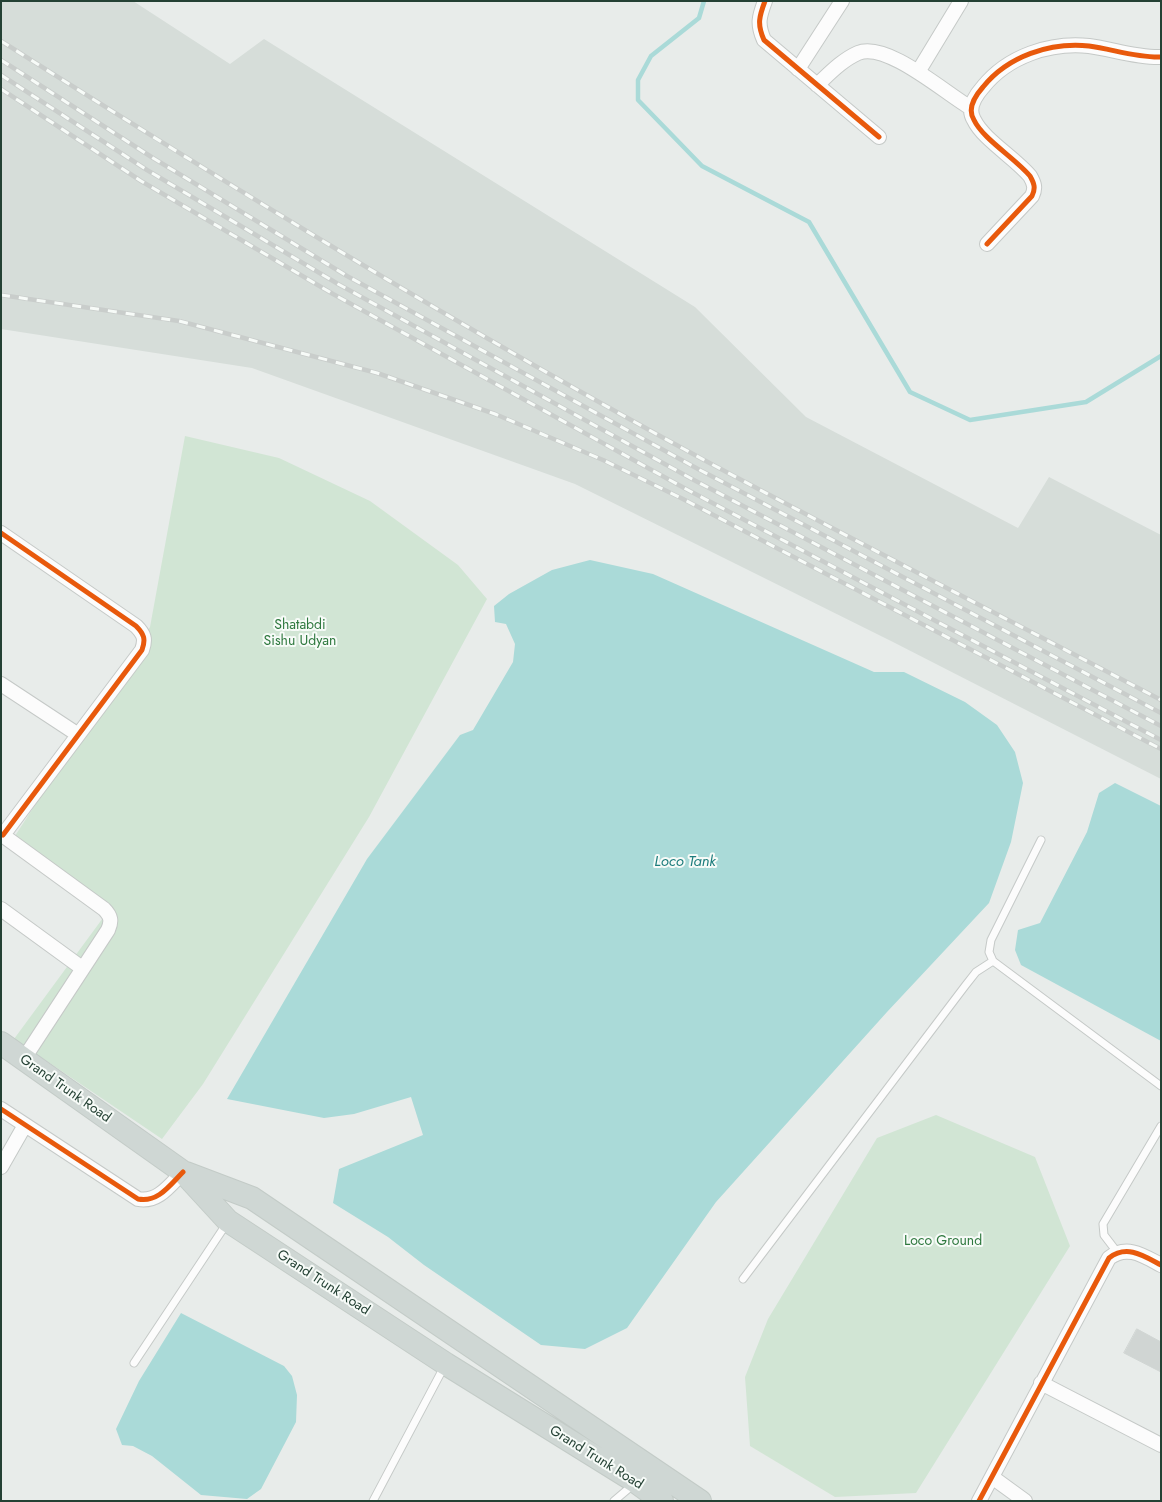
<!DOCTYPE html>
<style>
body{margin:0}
#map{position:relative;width:1162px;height:1502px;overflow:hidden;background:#e8ecea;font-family:Jost,sans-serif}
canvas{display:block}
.frame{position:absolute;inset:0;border:2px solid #244134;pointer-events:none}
</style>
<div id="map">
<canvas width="1162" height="1502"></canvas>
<div class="frame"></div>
</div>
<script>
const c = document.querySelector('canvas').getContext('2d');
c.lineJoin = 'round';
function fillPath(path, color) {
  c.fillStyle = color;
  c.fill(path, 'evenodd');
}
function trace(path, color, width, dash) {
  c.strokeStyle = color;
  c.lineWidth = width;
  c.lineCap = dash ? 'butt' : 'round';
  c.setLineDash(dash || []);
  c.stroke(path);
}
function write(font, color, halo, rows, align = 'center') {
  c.font = font + ' Jost,sans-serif';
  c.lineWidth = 4;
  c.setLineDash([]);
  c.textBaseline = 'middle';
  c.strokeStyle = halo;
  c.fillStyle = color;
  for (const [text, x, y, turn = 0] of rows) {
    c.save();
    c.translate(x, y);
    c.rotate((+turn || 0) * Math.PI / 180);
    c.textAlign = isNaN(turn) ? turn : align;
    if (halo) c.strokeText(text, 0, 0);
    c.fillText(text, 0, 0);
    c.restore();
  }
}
fillPath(new Path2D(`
 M1,1h132l97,63 34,-25 431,268 111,110 212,111 31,-51 112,58v244l-268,-137 -318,-158 -323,-116 -251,-39z`), '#d6ddd9');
fillPath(new Path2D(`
 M185,436l94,22 91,43 88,64 29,34 -118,218 -166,267 -41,55 -148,-100 97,-132 -98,-68 137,-212z
 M936,1115l99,42 35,89 -154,247 -81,4 -85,-51 -5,-69 23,-58 109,-181z`), '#d1e5d4');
fillPath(new Path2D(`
 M590,560l63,14 221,98h30l61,30 32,23 18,27 8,31 -12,59 -22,61 -102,109 -171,190 -89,126 -42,21 -44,-4 -117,-80 -36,-28 -55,-34 6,-34 84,-34 -12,-38 -57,17 -30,4 -97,-19 140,-240 93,-124 13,-5 40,-68 2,-18 -9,-20 -11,-2 -1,-16 15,-12 43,-24z
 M1115,783l46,23v235l-140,-76 -6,-15 3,-20 22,-7 47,-91 12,-39z
 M181,1313l103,53 8,10 5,19 -1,27 -35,67 -14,10 -46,-4 -49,-39 -19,-10 -11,-1 -6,-16 23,-48z`), '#aadad8');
trace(new Path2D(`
 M704,1l-5,17 -48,38 -13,24v20l64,66 107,56 101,170 60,28 116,-18 75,-46`), '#aadad8', 4.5);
const building = new Path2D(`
 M1137,1329l24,13v30l-37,-19z`);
fillPath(building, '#d0d5d3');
trace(building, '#d0d5d3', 1);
const lane = new Path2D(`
 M1041,840l-50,100 -2,12 4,9 168,125
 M1117,1252l-13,-17 -1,-11 58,-98
 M743,1279l222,-293 11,-14 17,-11
 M134,1363l93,-140
 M373,1501l72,-136
 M614,1501l20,-17`);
const street = new Path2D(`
 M765,1c-6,16 -8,23 -1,39l115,97
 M798,69l44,-68
 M918,72l43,-71
 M817,85c12,-11 25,-25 41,-32 29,-12 88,41 113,55
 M987,244l45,-48c4,-8 2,-13 -2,-20 -15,-18 -47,-37 -56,-56 -7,-11 1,-24 9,-33 25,-31 67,-45 106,-41 23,3 48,12 72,11
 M1,533l135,93c8,8 10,13 6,24l-139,185
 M1,684l76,50
 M1,834l103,75c7,7 8,12 4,21l-85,130
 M1,909l81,59
 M1,1109l137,90c20,4 32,-14 45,-27
 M1,1167l24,-42
 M1041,1383l120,62
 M992,1477l33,24
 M979,1501l130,-243c18,-14 35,-2 52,7`);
const primary = new Path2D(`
 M1,1043l182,129 45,49 218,143 190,118 26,19
 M186,1173l66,25 448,303`);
trace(lane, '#c5c9c7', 9);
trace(street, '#c5c9c7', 16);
trace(primary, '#c3cbc7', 24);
trace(lane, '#fcfcfc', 7);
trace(street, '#fcfcfc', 14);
trace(primary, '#cfd7d4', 22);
const rail = new Path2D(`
 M1,41c230,146 463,289 703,419 151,81 305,160 457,240
 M1,60l152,98 194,118 351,193 463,244
 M1,75l146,95 191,114 354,195 469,247
 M1,89l140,92 192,113 353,195 475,251
 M1,295l178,26 198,52 118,41 108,46 78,38 480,251`);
trace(rail, '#c9cdcb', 4.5);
trace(rail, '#f7fbf8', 3, [9]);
trace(new Path2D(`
 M765,1c-6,16 -8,23 -1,39l115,97
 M987,244l45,-48c4,-8 2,-13 -2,-20 -15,-18 -47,-37 -56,-56 -7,-11 1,-24 9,-33 25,-31 67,-45 106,-41 23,3 48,12 72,11
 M1,533l135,93c8,8 10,13 6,24l-139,185
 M1,1109l137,90c20,4 32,-14 45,-27
 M979,1501l130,-243c18,-14 35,-2 52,7`), '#e8590c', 5);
write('14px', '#2e783e', '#f7fbf8', [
 ["Shatabdi",300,626],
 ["Sishu Udyan",300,642],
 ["Loco Ground",943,1242]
]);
write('14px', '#244134', '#f7fbf8', [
 ["Grand Trunk Road",65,1089,35],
 ["Grand Trunk Road",323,1283,33],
 ["Grand Trunk Road",596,1458,32]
]);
write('italic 15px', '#1e7d7d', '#f7fbf8', [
 ["Loco Tank",685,862]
]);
</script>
